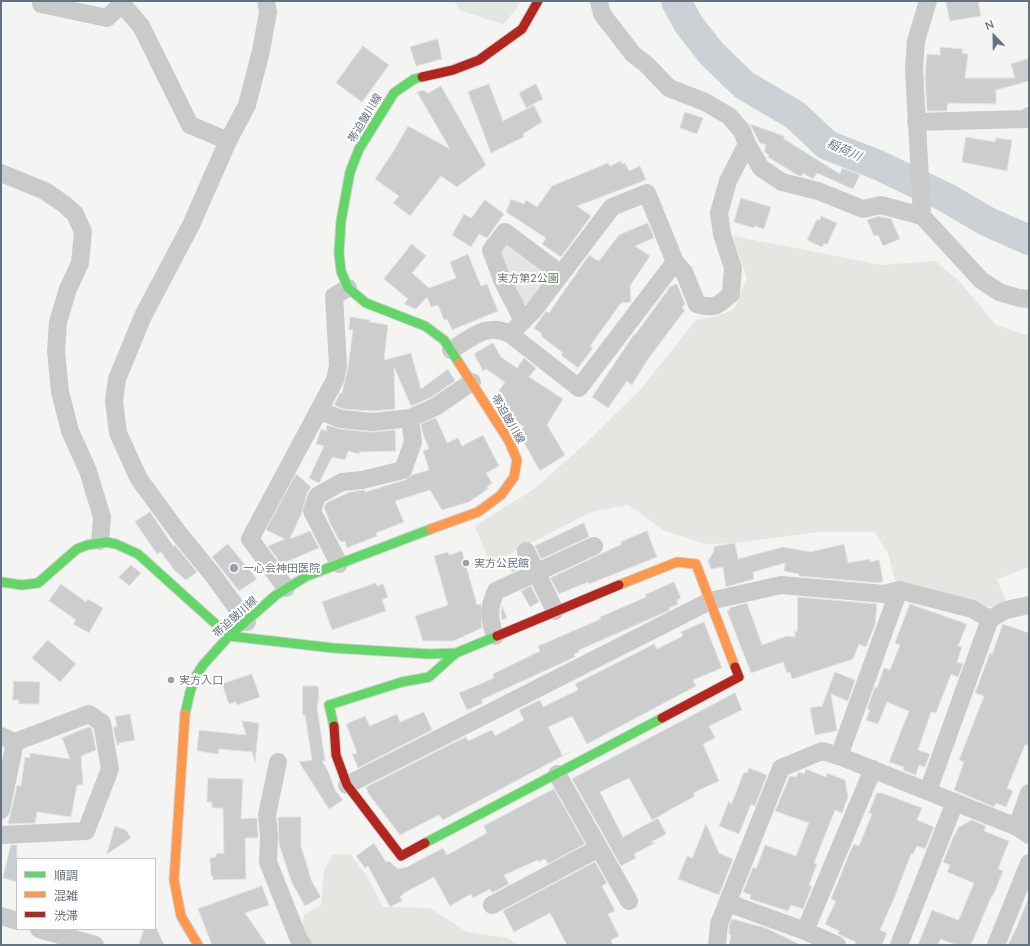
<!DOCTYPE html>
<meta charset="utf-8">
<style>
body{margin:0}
#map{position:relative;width:1030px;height:946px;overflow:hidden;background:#f4f4f3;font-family:Lato,"Noto Sans JP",sans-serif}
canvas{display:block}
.frame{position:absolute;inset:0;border:2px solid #67727f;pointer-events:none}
.legend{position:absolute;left:16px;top:858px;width:140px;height:72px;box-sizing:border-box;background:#fff;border:1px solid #c2c7cc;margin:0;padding:5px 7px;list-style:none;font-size:12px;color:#67727f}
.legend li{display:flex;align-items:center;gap:8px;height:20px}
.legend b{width:20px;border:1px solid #c2c7cc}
.north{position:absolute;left:974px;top:16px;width:40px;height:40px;-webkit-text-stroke:3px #fff;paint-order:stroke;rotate:338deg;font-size:11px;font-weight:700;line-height:16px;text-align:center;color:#67727f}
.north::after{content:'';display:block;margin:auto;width:14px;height:18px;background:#67727f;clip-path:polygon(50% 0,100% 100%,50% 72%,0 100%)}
</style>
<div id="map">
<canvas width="1030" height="946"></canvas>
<div class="frame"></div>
<ul class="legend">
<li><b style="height:5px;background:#63d668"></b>順調</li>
<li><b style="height:5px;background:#ff974d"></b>混雑</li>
<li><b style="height:5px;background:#b3261e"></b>渋滞</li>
</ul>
<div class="north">N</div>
</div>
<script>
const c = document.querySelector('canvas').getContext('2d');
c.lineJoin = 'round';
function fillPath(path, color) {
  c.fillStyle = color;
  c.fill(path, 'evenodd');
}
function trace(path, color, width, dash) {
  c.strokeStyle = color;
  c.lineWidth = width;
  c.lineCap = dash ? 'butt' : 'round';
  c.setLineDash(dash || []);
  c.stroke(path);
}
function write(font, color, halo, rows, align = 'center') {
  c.font = font + ' Lato,"Noto Sans JP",sans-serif';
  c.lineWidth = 4;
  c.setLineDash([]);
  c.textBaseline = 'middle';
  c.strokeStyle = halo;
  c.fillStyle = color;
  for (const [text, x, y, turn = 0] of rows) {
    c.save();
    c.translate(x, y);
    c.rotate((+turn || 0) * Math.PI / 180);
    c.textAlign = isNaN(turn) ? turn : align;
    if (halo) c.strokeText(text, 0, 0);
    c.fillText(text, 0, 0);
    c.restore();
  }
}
fillPath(new Path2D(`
 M454,1h66l-3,7 -14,16 -42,-13z
 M733,236l149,29 53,-4 24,20 37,44 30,10 3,-1v233l-32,12 10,24 -17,4 -95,-27 -7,-27 -14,-21h-56l-83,11 -29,1 -41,-13 -37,-26 -37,7 -101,52 -15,-38 59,-37 49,-43 58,-57 55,-69 19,-3 19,-8 13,-30z
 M510,243l36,28 3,7 -19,27 -11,-3 -21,-51 5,-7z
 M350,854l17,22 16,31 47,1 37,24 41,6 10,7h-205l-11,-16 2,-14 17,-10 3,-34 8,-16z`), '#e3e6e1');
trace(new Path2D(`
 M676,1l13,24 23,29 32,31 51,30 32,30 51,20 69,33 41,24 41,18`), '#ccd1d5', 30);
const building = new Path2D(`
 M946,1h32l3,15 -31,5z
 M438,39l4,20 -26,7 -6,-19z
 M363,46l26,19 -27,37 -26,-19z
 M940,47l23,2 -1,4 6,1 -3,24h50l-4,-14 18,-6v23l-33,9v14l-47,-1 -2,2v6h-20l-2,-35 2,-22 13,1z
 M489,84l14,37 31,-16 8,17 -19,12 1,3 -33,16 -23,-61z
 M536,84l7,15 -17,9 -7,-15z
 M441,86l45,79 -29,22 -16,-11 -31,40 -17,-13 6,-7 -24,-17 18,-27 15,-26 42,23 -33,-57 6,-2 5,3z
 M685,112l18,6 -6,16 -17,-6z
 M750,124l34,12v3l56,35 2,-6 18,7 -7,14 -36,-16 -4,6 -10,-6 -1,3 -5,-1 -29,-18 1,-2 -5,-3 2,-7 -6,-2z
 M966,137l29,5 1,-4 16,2 -5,31 -45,-9z
 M621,161l1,3 3,-1 4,8 11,-5 6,14 -69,26 14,10 -30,41 -19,-13 4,-6 -40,-26 5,-13 13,5 2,-4 11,7 15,-21 56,-23 2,3z
 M741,198l30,9 -7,22 -9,-3 -1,2 -20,-6z
 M485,200l19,14 -17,24 -8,-4 -8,13 -19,-12 12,-21 7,4z
 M821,216l16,7 -10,22 -3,-2 -2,4 -15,-7 10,-21 3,1z
 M881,216v2l3,-1 7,2 9,20 -17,7 -5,-11 -4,1 -7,-16z
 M648,223l6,15 -19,8 15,10 -20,30 1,16 -10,1 -31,43 3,2 -15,20 -17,-13 2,-2 -22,-17 1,-2 -8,-6 12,-17 3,2 40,-58 10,6 20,-26z
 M412,244l14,12 -14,17 17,15 27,-10 -6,-16 18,-8 13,32 6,-2 11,27 -46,19 -5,-11 -3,1 -6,-15 -7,2 -4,-10 -11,12 -12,-5 4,-5 -24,-20z
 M677,284l8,20 -3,4 3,2 -37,49 -16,26 -5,-4 -19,27 -16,-11 43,-64v2l35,-48z
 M350,317l20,3v2l18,3 -4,35 27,-7 10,36 27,-20 7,12 -25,17 -19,8 -17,-39 1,42 -23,2 -29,-2 -9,-4 6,-12h2l6,-26 5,-37h-4z
 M493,343l8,14 16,11 7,-10 12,10 -7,9 34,22 -16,26 18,30 -25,16 -22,-39 6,-5 -17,-12v-3l-6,-7 1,-2 -7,-7 10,-14 -19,-13 -3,2 -9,-17z
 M436,418l11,25 11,-5 4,8 21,-11 16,31 -13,7 6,10 -5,4 1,2 -19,13 -27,8 -12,-20 -35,11 9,21 -28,11 1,3 -30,12 -2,-7 -4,1 -1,-2h-1l-9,-17 -6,-16 2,-4 24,-11 14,-2 1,2 40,-12 7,-5 17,-5 -6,-19 6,-2 -6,-15 -2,-10z
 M327,425l13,4 31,3 24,-2 1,21 -37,1v2l-11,-3 -3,9 -13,-3 -13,26 -10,-5 15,-32 -8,-2 5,-15 5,2z
 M296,474l15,13 -4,6 -5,19 -12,27 20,-8 9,17 -38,16 -13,-18 17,-7 -19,-9z
 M150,512l24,35 1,-2 22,27 -11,8 -11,-9 -14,-19 -4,2 -22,-32z
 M584,523l5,14 -48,22 -6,-13z
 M647,531l10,26 -68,27 -1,-2 -29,12 -1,-2 -8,-14 72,-34 -1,-2z
 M735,543l3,16 45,-12 27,5 34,-8 4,19 22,-4v3l9,-2 4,21 -4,2 -80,-7v-2l-15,-3 1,-8 -32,9 1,7 -28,8 -3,-20 -12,2 -3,-8 6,-10v-4z
 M228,544l29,35 -18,12 -27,-34z
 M462,551l15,54 4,-1 1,24 -29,13h-30l-8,-25 33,-11 -14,-49 14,-4 1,3z
 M517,556l5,11 -10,5 -7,-12z
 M131,565l10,8 -12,13 -10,-9z
 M674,582l7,16 -4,2 1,4 -9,4 1,2 -91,40v2l-5,2 1,3 -94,43 2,3 -16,7 -8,-17 35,-15 -1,-4 47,-23 -2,-5 63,-27 -1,-2 46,-20 -1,-2z
 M376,583l1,3 6,-2 5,13 -6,3 4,11 -54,19 -10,-28z
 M61,584l25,18 2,-3 15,9 -14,25 -16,-9 3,-4 -27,-19z
 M531,586l8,16 -9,5 -9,-16z
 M798,597l79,7 -2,21 -9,22 -7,-3 -6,15 -61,20 -2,-7 -3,1 -4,-11 -32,11 -24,-62 3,-1 -1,-2 18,-5 15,42 25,-9 8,1v-6l2,1z
 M910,604l57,20 -9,22 4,1 -5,15 6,2 -5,13 -7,-3 -15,39 -5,-1 -13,38 12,4 -5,13 -6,-2 -3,10 -13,-5 1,-3 -15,-5 20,-51 -22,-9 -9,22 -12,-4 4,-10 -3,-1 8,-22 2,1 7,-20 6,2 10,-25 -5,-2z
 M502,606l5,12 -5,2 -1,-7z
 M704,622l18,46 -29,12 3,6 -109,58 -15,-28 -24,11 15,29 7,-4 -127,68 -4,-5 -39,20 -32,-42 -2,-6 85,-43 15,-7 2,4 24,-11 3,6 29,-16 -5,-10 21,-10 3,7 35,-17 -3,-6 79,-40 3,5 26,-13 -2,-4z
 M1003,624l26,9v113l-4,-1 -18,43 6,3 -7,16 -10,-4 -2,4 -40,-17 10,-28 -5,-2 25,-64 -9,-3 15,-40 2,1z
 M48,640l28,24 -16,18 -28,-24z
 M835,672l20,8 -7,21 -17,-7 6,37 -22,4 -5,-27 12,-2z
 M252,674l8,23 -23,8 -1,-3 -7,2 -7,-20z
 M14,681l26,1 -1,22h-20v-4h-6z
 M303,686h15l1,11 -2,10 8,54h-3l6,10 7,19 8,10 -14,9 -30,-47 13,-2 -7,-45h-2z
 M735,693l7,17 -33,16 6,12 -12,6 16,37 -26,12 2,3 -43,24 -23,-42 -29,14 23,45 35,-19 8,16 -15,8 4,1 -21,11 2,4 -15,8 -49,-87z
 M424,712l8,18 -74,38 -6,-14 5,-1 -11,-29 19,-8 5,10 27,-12 3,8z
 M130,714l5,26 -16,3v2h-2l-4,-18h4l-2,-10z
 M242,721l17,2 -4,39 -3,-10 -33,-3 -1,5 -21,-3 2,-21 47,5z
 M89,727l3,2 4,21 -15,6 2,29h-6l-6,32 -34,-5 -2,11 -27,1 9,-39 4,1 4,-29 5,1v-5l40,6 -8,-21z
 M749,768l18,7 -12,31 -4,-2 -12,30 -20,-8 10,-25 2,4 13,-33 3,1z
 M806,769l20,8 1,-4 18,7 3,17 -6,16 -7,-3 -21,53 3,1 -8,21 3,1 -9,23 -12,-4 -3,6 -38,-12 1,-4 -8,-3 10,-25 3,2 9,-24 31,11 13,-33 -34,-12 15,-35 6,1 3,-5 5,2z
 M208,778l35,1 -2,40 16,-1 1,18v2h-13l1,41 -33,1v-4h-2l-1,-18 6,-1v-3l8,-1 -1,-45h-11v-6h-5z
 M554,789l31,55 -37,20 -3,-5 -6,3 -1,-2 -34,15 5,9 -17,9 -2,-4 -17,9 -2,-4 -21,12 -16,-29 -30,16 -4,4 2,4 -12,6 -22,-41 -3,2 -9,-12 18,-13 12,19 3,-1 9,8 9,-2 36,-19 4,7 40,-22 -3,-7z
 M877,793h5l40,15 -5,12 17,7 -9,22 -8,-3 -4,8h-2l-16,42 -15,34 7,3 -5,12h-28l2,-3 -18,-8 1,-3 -14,-7 11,-23 -5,-2 19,-47 4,-8 5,2 13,-32 -3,-1z
 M282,817h19v29l11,36 9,15 -16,9 -13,-23 -13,-39 -1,-26z
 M972,820l14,6 -2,5 25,10 -11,28 5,2 -10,25 -1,-1 -21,50h-14l-17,-6 -2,6h-20l14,-35 26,10 2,-3 14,-34 -27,-11 3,-7 -7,-3 11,-27h1l3,-7z
 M706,824l13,29 14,6 -14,36 -41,-16 9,-23 5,2z
 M115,826l11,4 5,8 -24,16z
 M11,845h6v37l-14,-4z
 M595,862l12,21 -5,3 13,25 -7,3 11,22 -8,4 2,5h-46l-17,-32 -36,19 -11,-21z
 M262,886l7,19 -24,8 22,32h-55l-14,-36z
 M1029,897v48h-21l8,-16z
 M732,919l34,9 35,17h-72l2,-10 -2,-1v-8z
 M144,929h13l7,16h-25z`);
fillPath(building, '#cccdce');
trace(building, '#e3e3e2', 1);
const fast = new Path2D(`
 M422,77l-8,2 -20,14 -35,56 -9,23 -9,49 -2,32 2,18 7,17 18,15 59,23 19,14 15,23
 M1,582l21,3 16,-2 39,-34 10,-4 19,-3 10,2 22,10 91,82 104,12 96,6 27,-1 41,-17
 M185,714l5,-22 6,-16 7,-11 26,-29 47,-41 31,-19 124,-47
 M334,726l-5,-21 73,-23 27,-5 27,-24
 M425,843l237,-125`);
const slow = new Path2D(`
 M431,529l47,-17 23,-17 13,-18 3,-17 -8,-19 -50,-78
 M619,585l58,-23 19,2 39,103
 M185,714l-11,166 7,36 17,29`);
const jam = new Path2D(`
 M422,77l31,-7 26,-10 43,-31 16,-28
 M497,636l122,-51
 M662,718l77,-41 -4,-10
 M334,726l2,29 11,30 54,71 24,-13`);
trace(fast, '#d0d0d1', 11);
trace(slow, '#d0d0d1', 11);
trace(jam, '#d0d0d1', 11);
trace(new Path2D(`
 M599,1l3,13 31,40 14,11 22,23 36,14 24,14 13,15 5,13 14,24 21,14 36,9 45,18 18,-4 41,11
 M928,1l-12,40 -2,28 8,147 59,64 18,12 20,6 10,1
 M41,4l66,14 15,-14 19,22 49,99 38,16
 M916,122l109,-3 4,-3
 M1,173l44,18 19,13 11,10 8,18 -3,31 -12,26 -10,33 -2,29 4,41 10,39 18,40 14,46 -2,24
 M675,262l9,10 13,32c17,5 21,2 34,-10l2,-26 -11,-34 -3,-21 9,-32 19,-37
 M523,321l-21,-41 -11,-30 14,-18 56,42
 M451,350c21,-12 35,-28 59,-16l69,54 96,-126 -28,-69 -35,14 -79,104 -23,23
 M320,411l21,8 31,3 38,-4 25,-11 37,-25
 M526,551l29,60
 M339,564l-27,-53 5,-15 25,-14 20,-2 41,-10 10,-28 -3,-24
 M286,588l-36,-49 85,-159 3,-15 -4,-69 14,-8
 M247,622l-35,-48 -32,-39 -41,-56 -21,-46 -4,-32 3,-22 26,-63 48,-91 37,-84 19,-36 14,-54 7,-39 -2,-11
 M495,636c-6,-18 -7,-28 1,-45l98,-45
 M1,736l14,6 -14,68
 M839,756l60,-166
 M278,762l-11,53 2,21 -1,26 31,78 4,5
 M557,774l72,127
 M347,785l363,-184 71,-16 103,9 15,-4 73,19 18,10 16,-9 23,-5
 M928,791l62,-172
 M1017,827l12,-34
 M1,835l85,-4 24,-62 -8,-46 -13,-9 -74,28
 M728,903l77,28 32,14
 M492,905l107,-57
 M1,916l16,5
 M39,929l56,16
 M805,931l68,-162
 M717,945l2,-21 62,-156 41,-17 17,5 178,71 12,8
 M899,945l56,-143
 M996,945l33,-82`), '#cacacb', 18);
trace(fast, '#63d668', 9);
trace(slow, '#ff974d', 9);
trace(jam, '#b3261e', 9);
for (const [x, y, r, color] of [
 [466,563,4,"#98a0a8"],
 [234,568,5,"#98a0a8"],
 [171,680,4,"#98a0a8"]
]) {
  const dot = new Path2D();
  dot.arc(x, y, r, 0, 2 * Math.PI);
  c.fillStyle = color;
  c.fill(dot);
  trace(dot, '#fff', 1.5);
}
write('11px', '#67727f', '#fff', [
 ["帯迫皷川線",365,118,-59],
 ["帯迫皷川線",508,419,60],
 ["帯迫皷川線",235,617,-42]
]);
write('11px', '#677765', '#fff', [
 ["実方第2公園",528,278]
]);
write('11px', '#67727f', '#fff', [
 ["実方公民館",474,563],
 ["一心会神田医院",243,568],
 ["実方入口",179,680]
], 'left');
write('italic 12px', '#687983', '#fff', [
 ["稲荷川",844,150,24]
]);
</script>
